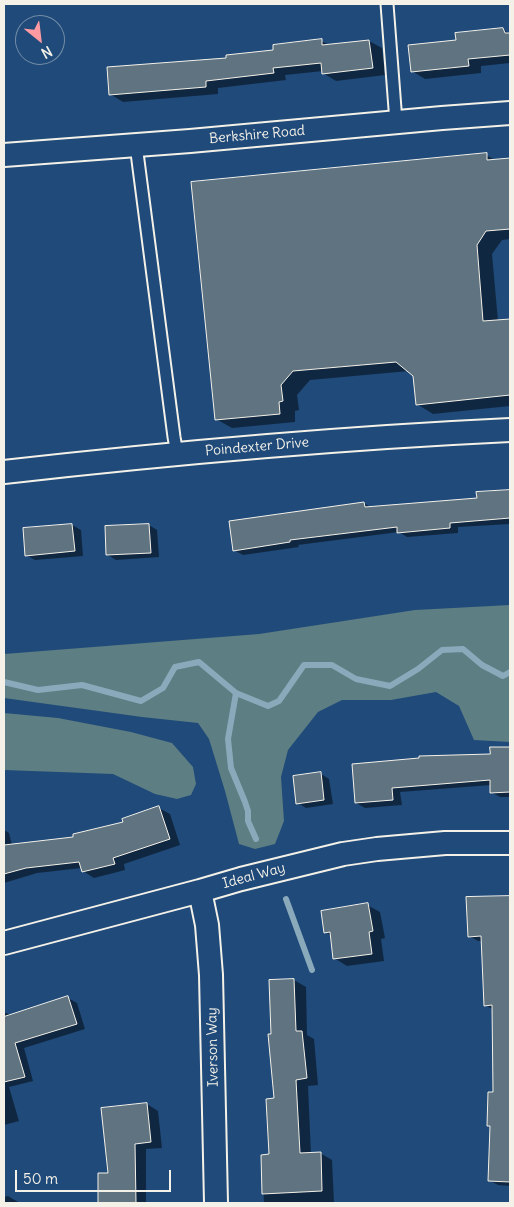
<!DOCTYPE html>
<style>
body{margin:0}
#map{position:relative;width:514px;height:1207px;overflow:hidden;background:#1f4a7a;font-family:Delius,sans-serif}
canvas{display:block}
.frame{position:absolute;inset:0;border:5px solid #f4f1e8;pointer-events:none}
.north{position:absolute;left:15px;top:15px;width:50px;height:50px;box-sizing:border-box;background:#1f4a7a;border:1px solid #748da6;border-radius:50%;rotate:151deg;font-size:14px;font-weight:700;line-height:20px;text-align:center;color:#f4f1e8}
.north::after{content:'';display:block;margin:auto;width:18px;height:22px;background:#ff9aa2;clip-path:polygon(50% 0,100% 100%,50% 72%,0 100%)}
.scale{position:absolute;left:15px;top:1170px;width:156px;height:22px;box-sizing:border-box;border:2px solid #f4f1e8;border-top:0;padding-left:6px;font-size:15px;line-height:18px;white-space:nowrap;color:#f4f1e8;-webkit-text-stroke:4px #1f4a7a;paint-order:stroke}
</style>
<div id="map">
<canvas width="514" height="1207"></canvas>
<div class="frame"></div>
<div class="north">N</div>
<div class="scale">50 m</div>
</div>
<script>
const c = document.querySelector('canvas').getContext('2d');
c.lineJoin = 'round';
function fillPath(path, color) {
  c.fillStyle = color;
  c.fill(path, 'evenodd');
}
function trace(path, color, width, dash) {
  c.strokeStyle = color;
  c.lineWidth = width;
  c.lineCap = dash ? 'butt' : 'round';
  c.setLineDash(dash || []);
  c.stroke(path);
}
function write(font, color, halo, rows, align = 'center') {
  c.font = font + ' Delius,sans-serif';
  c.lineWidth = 4;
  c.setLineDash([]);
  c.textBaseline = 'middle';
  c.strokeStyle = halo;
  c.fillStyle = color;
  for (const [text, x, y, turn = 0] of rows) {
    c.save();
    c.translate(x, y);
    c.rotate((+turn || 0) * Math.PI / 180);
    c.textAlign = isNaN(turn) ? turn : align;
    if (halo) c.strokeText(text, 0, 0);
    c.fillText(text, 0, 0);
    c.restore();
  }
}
fillPath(new Path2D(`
 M510,605v137l-36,-2 -15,-34 -23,-14 -45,8h-49l-24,12 -30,38 -7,27 3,44 -9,23 -20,5 -16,-5 -14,-53 -16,-52 -11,-16 -56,-6 -138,-19v-44l255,-20 156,-24z
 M4,713l54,5 73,14 41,11 21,24 3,17 -5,11 -14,4 -22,-5 -42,-20 -109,-4z`), '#5d7e82');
fillPath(new Path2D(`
 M502,29l8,5v29l-29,3v7l-56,6 -13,-8 45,-30z
 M321,41l9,4 39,-4 13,7 3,27 -49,6 -13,-8v-2l-38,4 1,5 -68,8v6l-95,8 -13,-8 117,-35 48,-8z
 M486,155l11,6 13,-2v80l-8,1 -10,14 6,67 12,-1v86l-77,8 -16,-10 -3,-28 -5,-5 -99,9 -13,15 2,15 -4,1v11l-63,6 -16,-9z
 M510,491v33l-52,3v6l-51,4 -8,-5 -101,13 1,2 -56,8 -9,-5 130,-47 8,5 106,-8 -1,-7z
 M72,525l9,5 2,26 -48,4 -9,-5 -2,-25z
 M149,525l8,5 2,27 -43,3 -8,-5z
 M492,748l18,1v48h-10l-9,-5v-7l-91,7 2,13 -37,3 -9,-5 -3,-37 139,-11z
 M321,774l8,5 4,25 -27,4 -8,-5z
 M159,808l11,6 10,31 -56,19 1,6 -31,8 -11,-7 -1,-3 -45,5 -33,10v-53l5,3 3,12 63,-7 50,-15z
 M510,897v289l-12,-1 -9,-5 2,-53 -3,-2 6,-32v-83l-9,-5 -3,-64h-4l-9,-5 -1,-37z
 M367,905l13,7 5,26 -4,1 3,22 -37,5 -13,-8 -2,-22 -7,-4z
 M294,980l12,7 1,48 7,4 4,46 -10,1 3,68 9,-1 12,7 2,43h-70l-2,-47 8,-1 5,-56 -3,-64z
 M68,998l9,5 8,26 -61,19 9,33 -24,6 10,34 -15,4v-112h2l5,2z
 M147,1104l11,7 4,37 -16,1v54h-46l-1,-28 10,-1z
 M8,1196l10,6v1h-14v-6z`), '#0007');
trace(new Path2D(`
 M4,682l34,8 44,-5 59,16 22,-13 12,-21 24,-5 37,31 32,13 11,-5 25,-36h28l24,14 34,7 28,-17 24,-19 21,-1 19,16 21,11 7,-4
 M236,693l-8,46 3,29 14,34 3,9v10l8,18
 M286,899l26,71`), '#8aaabc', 6);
const building = new Path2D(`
 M503,28l2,5h5v22l-42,4 1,7 -58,6 -3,-27 48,-5 -1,-7z
 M322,39v6l47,-5 4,28 -51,6 -1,-11 -48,5 1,5 -68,8v6l-97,8 -2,-28 119,-9v-3l47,-5v-5z
 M487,153v7l23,-2v71l-24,2 -9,14 6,76 27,-2v76l-94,10 -3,-29 -17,-14 -103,9 -12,14 2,16 -4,1 1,12 -65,6 -24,-238z
 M510,490v28l-60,5v5l-53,5v-6l-107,13v2l-57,9 -4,-30 135,-19 1,5 112,-9 -1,-6z
 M72,524l3,27 -50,5 -2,-28z
 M149,524l2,29 -45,2 -1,-29z
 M490,747h20v45l-20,1v-13l-98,8 1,12 -38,3 -3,-39 67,-6v-2l71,-2z
 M321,772l3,28 -28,4 -3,-28z
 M159,806l11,33 -57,19 2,6 -33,8 -3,-10 -53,6 -22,6v-29l69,-8v-3l50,-12 -1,-3z
 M510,896v286l-22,-1 2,-55h-3l1,-34h5l-1,-87 -8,1 -3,-70 -13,1 -2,-40z
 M368,903l5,28 -4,1 3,22 -39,5 -3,-27 -6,1 -3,-22z
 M294,979l2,52h6l5,47 -11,2 4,73 21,-1 1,39 -60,3 -1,-39 8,-1 -3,-55 8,-1 -6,-64h3l-2,-54z
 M68,996l9,28 -62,19 10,34 -21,5v-65z
 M147,1103l4,39 -16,2 1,59h-38v-30h10l-7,-65z`);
fillPath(building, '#607381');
trace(building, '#f4f1e8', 1);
const lane = new Path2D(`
 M387,4l9,118
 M136,145l38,292 3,17`);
const street = new Path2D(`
 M4,155l186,-14 252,-23 68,-5
 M4,472c168,-19 337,-34 506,-42
 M200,891l7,34 4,50 5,228
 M4,943l196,-52 41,-12 102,-25 34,-5 68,-6h65`);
trace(lane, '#f4f1e8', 15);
trace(street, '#f4f1e8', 26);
trace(lane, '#1f4a7a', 11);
trace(street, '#1f4a7a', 22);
write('14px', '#f4f1e8', '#1f4a7a', [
 ["Berkshire Road",257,135,-5],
 ["Poindexter Drive",257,447,-5],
 ["Ideal Way",254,876,-15],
 ["Iverson Way",213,1047,-91]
]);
</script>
